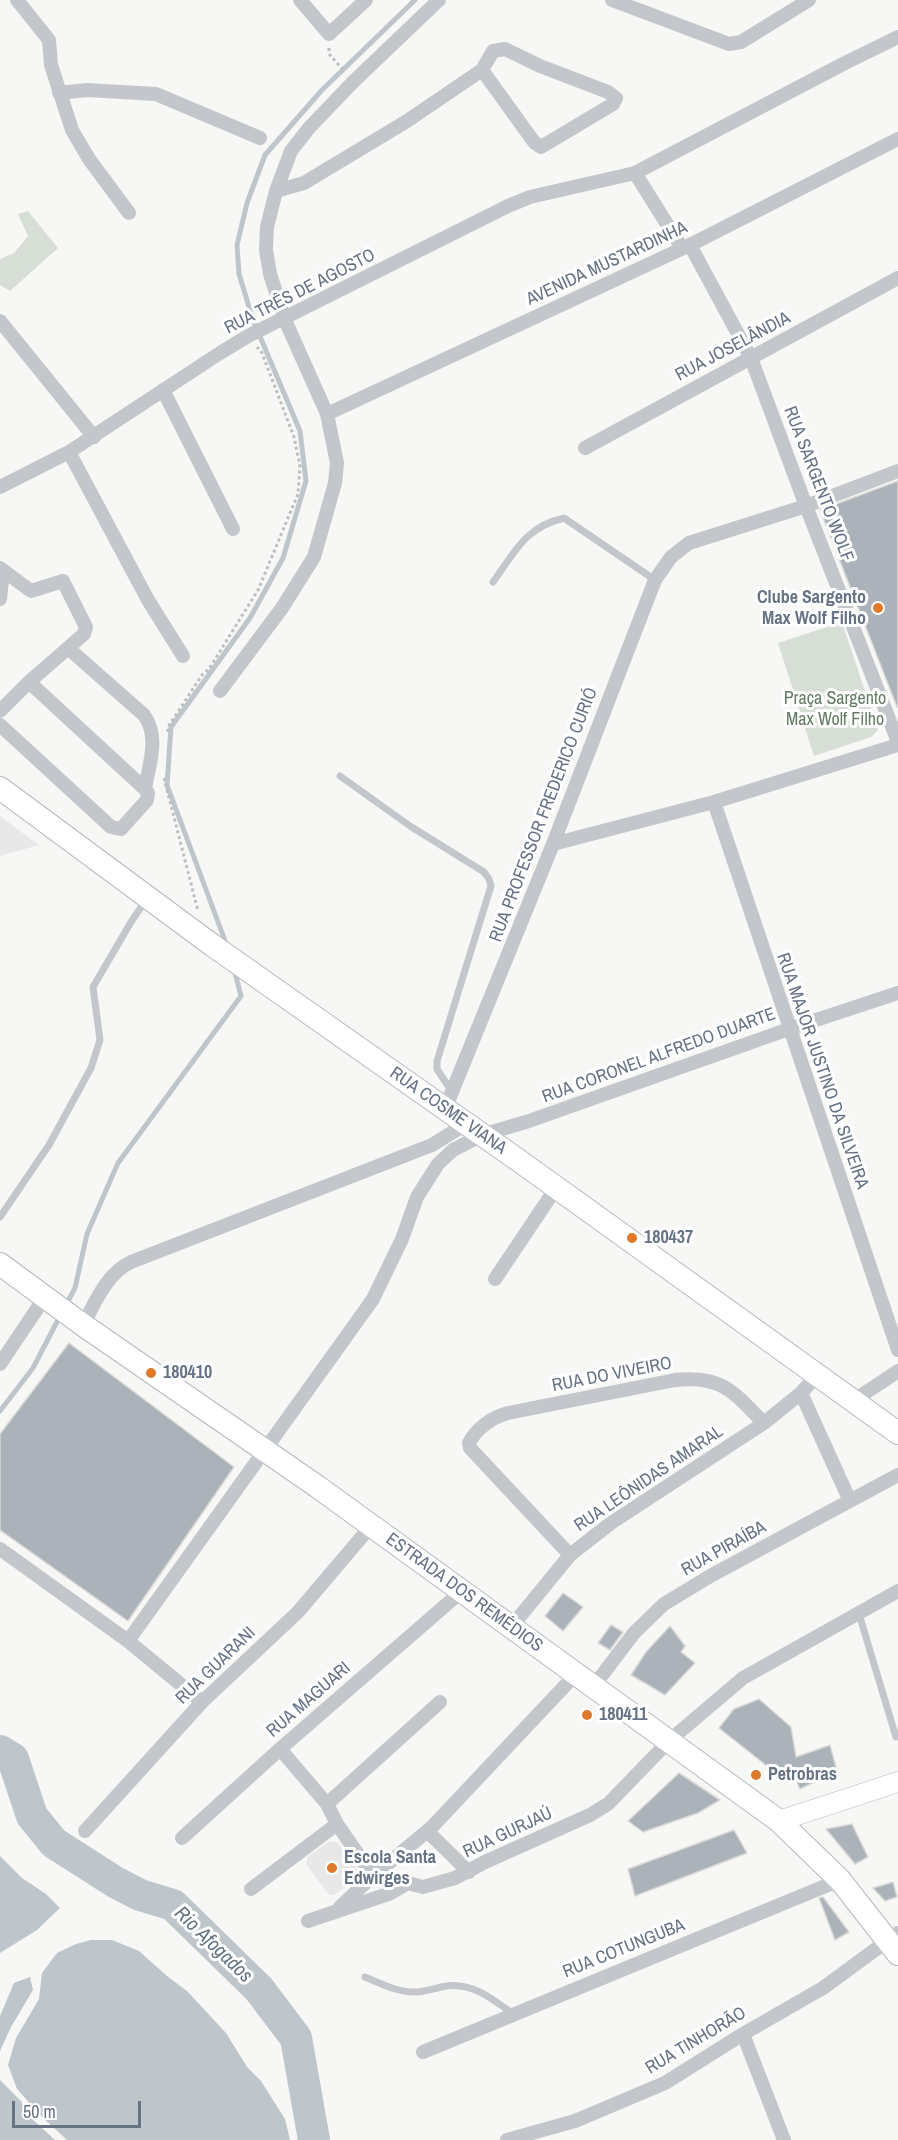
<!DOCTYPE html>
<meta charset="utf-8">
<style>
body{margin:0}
#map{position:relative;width:898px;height:2140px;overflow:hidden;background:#f7f7f5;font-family:"Archivo Narrow",sans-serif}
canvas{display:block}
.scale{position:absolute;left:12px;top:2101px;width:129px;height:27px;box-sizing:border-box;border:3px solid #677285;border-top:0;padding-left:8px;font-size:18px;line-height:21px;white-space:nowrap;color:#677285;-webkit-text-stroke:4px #fff;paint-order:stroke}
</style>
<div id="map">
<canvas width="898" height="2140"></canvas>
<div class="scale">50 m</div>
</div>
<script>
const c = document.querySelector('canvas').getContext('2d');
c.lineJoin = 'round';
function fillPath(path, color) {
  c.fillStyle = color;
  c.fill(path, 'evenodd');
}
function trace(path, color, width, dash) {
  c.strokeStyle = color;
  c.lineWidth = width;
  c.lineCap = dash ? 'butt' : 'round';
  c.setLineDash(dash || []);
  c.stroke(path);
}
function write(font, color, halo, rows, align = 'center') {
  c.font = font + ' "Archivo Narrow",sans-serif';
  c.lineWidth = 6;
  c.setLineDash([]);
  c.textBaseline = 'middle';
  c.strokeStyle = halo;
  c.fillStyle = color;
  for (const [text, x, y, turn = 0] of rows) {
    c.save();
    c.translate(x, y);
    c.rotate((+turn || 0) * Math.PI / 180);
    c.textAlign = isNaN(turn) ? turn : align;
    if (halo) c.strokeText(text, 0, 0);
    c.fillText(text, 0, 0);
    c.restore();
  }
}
fillPath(new Path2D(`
 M0,816l39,29 -39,11z
 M330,1841l8,2 21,28 -3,8 -22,16h-5l-23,-31 2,-8z`), '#e8e8e8');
fillPath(new Path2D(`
 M28,211l30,37 -48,43 -10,-6v-26l14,-6 14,-17 -10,-22z
 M842,622l36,108 -7,7 -57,19 -36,-113z`), '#d7ded6');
fillPath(new Path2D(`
 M0,1856l22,22 24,16 14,14 -23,22 -37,23z
 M91,1940h21l27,11 28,25 20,15 39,42 21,34 14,14 24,38 5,21h-223l-27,-25 -23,-26 -9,-24 8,-27 23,-39 3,-26 15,-20 19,-9z
 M30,1977l3,13 -22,37 -11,24v-35l14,-33z
 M0,2080l21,21 9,16 25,23h-55z`), '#bec6cc');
trace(new Path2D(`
 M227,946l-60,-161 4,-58 79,-109 33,-60 23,-77 -6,-50 -47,-111 -14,-46 -2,-29 10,-42 18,-48 57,-65 93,-90
 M66,1305l9,-17 12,-54 31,-71 123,-167 -7,-27
 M0,1411l33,-43 27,-52`), '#bec6cc', 5);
trace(new Path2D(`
 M0,1751l13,8 19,57 22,27 61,39 25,13 33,10 86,84 37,49 18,102`), '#bec6cc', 32);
const building = new Path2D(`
 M898,481v226h-1l-77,-197z
 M69,1343l165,124 -106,154 -128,-91v-96z
 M563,1593l20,14 -20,24 -18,-15z
 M611,1625l12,7 -13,18 -12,-7z
 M670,1626l15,20 -4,6 14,11 -30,32 -34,-20 15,-23z
 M759,1699l32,28 5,30 34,-12 7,26 -37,18 -7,-15 -6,8 -68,-54 15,-19z
 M679,1773l41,27 -22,13 -55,19 -15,-11z
 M852,1824l16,33 -13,7 -29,-35z
 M734,1830l13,23 -112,43 -7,-27z
 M893,1882l4,15 -12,4 -12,-13z
 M823,1897l26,35 -14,8 -16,-42z`);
fillPath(building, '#acb2b9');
trace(building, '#d9d9d7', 1.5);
const secondary = new Path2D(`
 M779,1821l119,-39`);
const primary = new Path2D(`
 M0,788l212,157 306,215 380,273
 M0,1264l83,61 235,162 461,334 61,59 58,74`);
trace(secondary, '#b5b9bf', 21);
trace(primary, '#b6b9be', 24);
trace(new Path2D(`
 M329,48v6l15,17
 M168,732v-5l34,-52 7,-6 49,-79 40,-96 2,-28 -6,-29 -32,-84 -5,-6
 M164,778l34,133`), '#bdbec1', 3, [3, 3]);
trace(new Path2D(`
 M493,582c22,-30 32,-55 71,-64l91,62
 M340,776l70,50 74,46 5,7 2,7 -54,175v8l15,23
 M0,1217l49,-72 42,-77 9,-28 -7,-53 38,-65 15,-22
 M859,1614l37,123
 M365,1977c15,6 31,15 49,15 11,0 21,-4 32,-6 26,-4 48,14 67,28`), '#c3c6ca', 7);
trace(new Path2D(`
 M17,0l32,40 2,25 21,65 17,29 40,54
 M300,0l29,34 37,-34
 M612,0l117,44 12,-2 68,-42
 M59,93l28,-3 69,4 104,44
 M635,173l47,75
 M276,191l28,-8 103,-62 75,-51 11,-19 12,-2 35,17 68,26 8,6 -3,6 -72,43 -7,-5 -52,-72
 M690,245l61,113 55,148 92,236
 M0,321l94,116
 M163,390l70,139
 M327,414l363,-169 208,-106
 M585,448l313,-170
 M69,452l79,148 35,56
 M0,487l69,-35 151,-99 28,-17 260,-130 22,-9 105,-24 210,-110 53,-26
 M0,568l31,23 32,-10 23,46 -2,7 -55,48 -29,29
 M0,599l3,-29
 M68,648l76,67c16,22 5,49 1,74
 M220,691l62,-83 32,-51 21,-74 2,-20 -10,-49 -42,-94 -15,-46 -4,-24 1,-23 9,-36 15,-40 18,-23 44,-46 86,-82
 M0,725l111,102 10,2 26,-29 1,-7 -3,-4 -116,-107
 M714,802l184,548
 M553,844l161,-42 184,-57
 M445,1109l108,-265 102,-264 16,-23 18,-14 117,-37 92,-35
 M495,1279l61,-91
 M83,1325c13,-24 23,-51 48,-63l301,-117 34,-21
 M0,1364l45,-67
 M801,1393l49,108
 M853,1401l45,-30
 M0,1549l128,92 74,61
 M570,1555l-100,-107 -1,-5c7,-14 23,-26 39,-30l167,-33c48,-5 58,12 89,43
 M512,1626l58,-71 41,-32 153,-100 37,-30 16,-18
 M128,1641l245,-342 29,-60 15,-42 21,-33 15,-14 29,-15 47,-14 260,-92 109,-36
 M593,1687l41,-54 30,-29 48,-29 186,-100
 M280,1749l47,55 10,20 36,52
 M327,1804l113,-102
 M85,1831l117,-129 96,-90 73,-86
 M427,1831l42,41
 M182,1838l98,-89 182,-158
 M251,1889l86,-65
 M340,1907l33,-31 58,-48 145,-154
 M308,1921l83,-28 17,-10 15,4 32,-9 30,-16 105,-47 18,-11 62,-64 73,-62 155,-87
 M743,2034l41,106
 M423,2052l417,-172
 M507,2140l68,-19 90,-38 78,-49 80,-46 75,-55`), '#c3c6ca', 14);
trace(secondary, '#fff', 20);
trace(primary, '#fff', 22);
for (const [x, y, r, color] of [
 [878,608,6,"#e0792c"],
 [632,1238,6,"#e0792c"],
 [151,1373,6,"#e0792c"],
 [587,1715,6,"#e0792c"],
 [756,1775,6,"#e0792c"],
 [332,1868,6,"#e0792c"]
]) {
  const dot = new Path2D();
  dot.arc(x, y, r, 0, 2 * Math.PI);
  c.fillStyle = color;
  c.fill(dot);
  trace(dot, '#fff', 2);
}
write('18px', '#677285', '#fff', [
 ["AVENIDA MUSTARDINHA",607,264,-25],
 ["RUA TRÊS DE AGOSTO",300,292,-27],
 ["RUA JOSELÂNDIA",733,347,-28],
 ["RUA SARGENTO WOLF",818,484,69],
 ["RUA PROFESSOR FREDERICO CURIÓ",544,815,-69],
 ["RUA CORONEL ALFREDO DUARTE",659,1056,-20],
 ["RUA MAJOR JUSTINO DA SILVEIRA",822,1071,71],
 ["RUA COSME VIANA",448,1111,35],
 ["RUA DO VIVEIRO",612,1375,-11],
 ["RUA LEÔNIDAS AMARAL",649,1479,-34],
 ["RUA PIRAÍBA",724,1549,-29],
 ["ESTRADA DOS REMÉDIOS",464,1593,36],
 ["RUA GUARANI",216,1666,-44],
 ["RUA MAGUARI",309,1700,-41],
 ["RUA GURJAÚ",508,1833,-25],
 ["RUA COTUNGUBA",624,1949,-22],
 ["RUA TINHORÃO",696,2041,-31]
]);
write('bold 18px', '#677285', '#fff', [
 ["Clube Sargento",866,598,"right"],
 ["Max Wolf Filho",866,619,"right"],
 ["180437",644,1238],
 ["180410",163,1373],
 ["180411",599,1715],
 ["Petrobras",768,1775],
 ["Escola Santa",344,1858],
 ["Edwirges",344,1879]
], 'left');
write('18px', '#667c66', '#fff', [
 ["Praça Sargento",835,699],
 ["Max Wolf Filho",835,720]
]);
write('italic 20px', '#637381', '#fff', [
 ["Rio Afogados",213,1945,44]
]);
</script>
